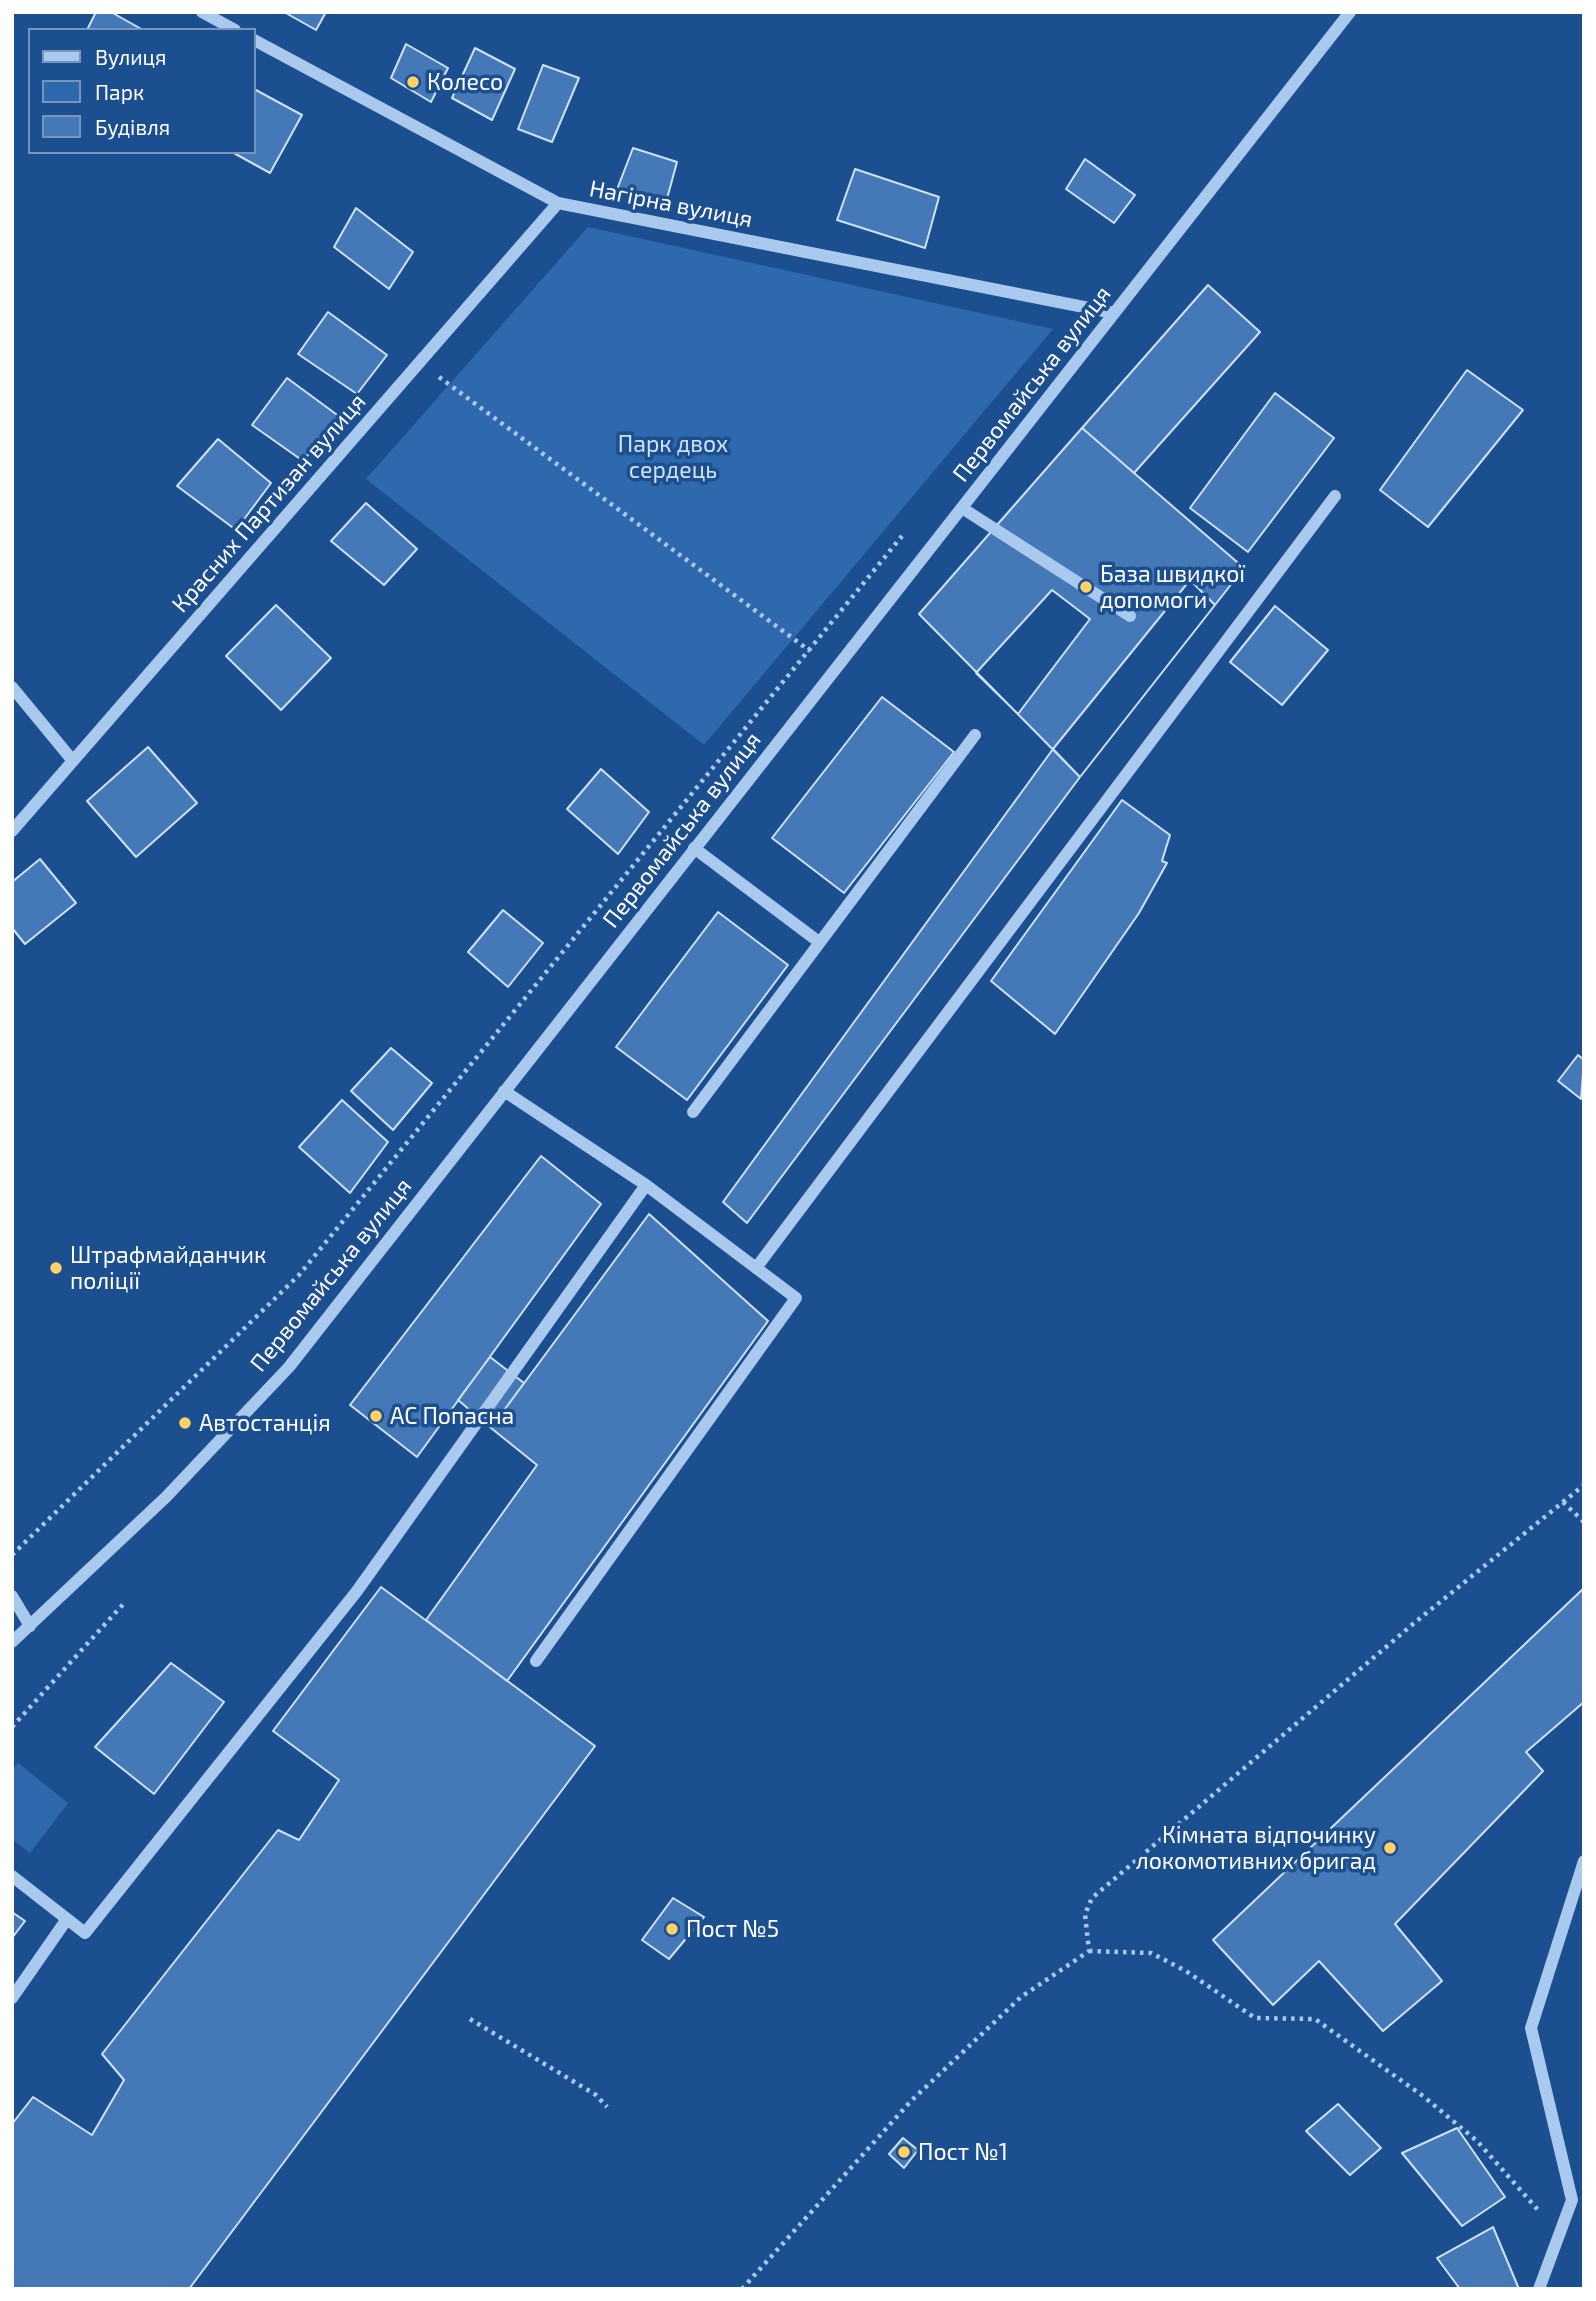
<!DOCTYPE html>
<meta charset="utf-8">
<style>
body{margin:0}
#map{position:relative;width:1596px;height:2301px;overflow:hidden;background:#1b4f8f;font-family:"Exo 2",sans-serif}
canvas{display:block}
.frame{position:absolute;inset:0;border:14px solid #fff;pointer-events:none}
.legend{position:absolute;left:28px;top:28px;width:228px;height:126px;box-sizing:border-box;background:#1b4f8f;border:2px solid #7695bc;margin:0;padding:9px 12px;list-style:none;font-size:21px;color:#fff}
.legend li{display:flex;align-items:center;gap:14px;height:35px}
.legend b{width:35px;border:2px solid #7695bc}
</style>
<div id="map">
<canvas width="1596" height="2301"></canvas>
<div class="frame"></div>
<ul class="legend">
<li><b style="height:9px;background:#a9c9ee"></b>Вулиця</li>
<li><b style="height:19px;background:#2e69ad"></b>Парк</li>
<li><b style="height:19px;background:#4478b7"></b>Будівля</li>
</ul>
</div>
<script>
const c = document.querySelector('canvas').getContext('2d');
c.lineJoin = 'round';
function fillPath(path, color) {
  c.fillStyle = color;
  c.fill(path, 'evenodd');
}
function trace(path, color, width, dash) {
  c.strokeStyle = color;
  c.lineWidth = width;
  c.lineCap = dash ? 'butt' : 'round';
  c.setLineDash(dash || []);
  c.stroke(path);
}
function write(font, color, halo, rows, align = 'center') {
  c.font = font + ' "Exo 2",sans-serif';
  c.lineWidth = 7;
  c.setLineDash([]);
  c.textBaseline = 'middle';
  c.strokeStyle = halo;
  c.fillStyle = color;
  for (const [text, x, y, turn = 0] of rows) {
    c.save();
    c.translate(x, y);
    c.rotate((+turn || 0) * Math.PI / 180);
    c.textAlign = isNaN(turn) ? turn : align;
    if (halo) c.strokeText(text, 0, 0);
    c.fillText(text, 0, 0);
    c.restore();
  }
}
fillPath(new Path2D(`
 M588,227l465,102 -349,416 -338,-266z
 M18,1763l50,40 -38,50 -18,-14v-69z`), '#2e69ad');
const building = new Path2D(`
 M96,12h15l32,18h-56z
 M284,12h42l-10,18z
 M406,44l42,24 -17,34 -40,-24z
 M475,48l40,21 -23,51 -40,-22z
 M543,65l36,13 -27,64 -34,-13z
 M254,89l48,26 -32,58 -38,-21h22z
 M633,148l44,14 -12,44 -49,-14z
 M1085,159l50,36 -21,28 -48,-34z
 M855,169l84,28 -14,51 -88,-28z
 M356,208l57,44 -24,37 -55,-42z
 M1208,285l52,47 -126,141 -52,-45z
 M328,312l59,43 -30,39 -59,-40z
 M1467,370l56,40 -95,117 -48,-37z
 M287,378l53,39 -37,44 -51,-36z
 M1275,393l59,45 -86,114 -58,-44z
 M1082,428l162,140 -164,209 -161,-163z
 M218,439l53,44 -35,47 -59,-44z
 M366,503l51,46 -33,36 -53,-44z
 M1190,580l25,25 -135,172 -27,-28z
 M1052,590l38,29 -72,95 -42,-41z
 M276,605l55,53 -50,52 -55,-54z
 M1275,606l53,44 -46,55 -52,-43z
 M882,697l72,55 -110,141 -72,-55z
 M148,747l49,56 -61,54 -49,-56z
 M1053,749l27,28 -333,446 -24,-21z
 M601,769l48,43 -31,42 -51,-45z
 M1122,800l48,35 -8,26 5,2 -28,50 -84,121 -64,-53z
 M40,859l36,44 -51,41 -13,-16v-46z
 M503,910l40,33 -35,44 -40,-35z
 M718,912l70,53 -101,135 -71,-53z
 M391,1048l41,35 -39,47 -42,-39z
 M1578,1055l6,5 -3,39 -23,-18z
 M342,1100l46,42 -38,51 -51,-46z
 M541,1156l60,48 -184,253 -67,-52z
 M649,1214l119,107 -261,360 -81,-61 111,-155 -46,-37z
 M490,1357l34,26 -33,45 -33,-28z
 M381,1587l214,159 -406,543h-177v-165l21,-27 59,38 32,-55 -22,-26 176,-224 21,10 40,-60 -66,-49z
 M1584,1588v114l-58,50 17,19 -148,153 47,57 -59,50 -64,-70 -46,44 -60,-65z
 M171,1663l53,39 -70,92 -59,-47z
 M673,1898l31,19 -35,42 -27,-19z
 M12,1912l13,9 -13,17z
 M1338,2104l43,44 -31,27 -44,-44z
 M1457,2128l48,69 -43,29 -60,-73z
 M903,2138l15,12 -14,18 -15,-14z
 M1493,2227l26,62h-59l-23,-31z`);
fillPath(building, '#4478b7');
trace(building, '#cfe3fa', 2);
trace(new Path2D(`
 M439,377l371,274
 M1563,1502l21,20
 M12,1555l287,-280 603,-739
 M12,1727l114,-126
 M1089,1951l62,2 35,18 69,47 60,1 108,77 54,45 62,70
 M470,2019l126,76 11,12
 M742,2289l169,-188 110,-104 68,-46 -4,-37 7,-16 321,-274 171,-139`), '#a9c9ee', 4.5, [3.5, 5]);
trace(new Path2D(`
 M202,12l33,18
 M254,40l304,163 556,110
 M962,508l168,108
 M12,687l61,74
 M12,831l546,-628
 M694,848l125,94
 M504,1091l142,94 150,113 -260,363
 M693,1112l282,-377
 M756,1268l579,-772
 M12,1596l18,30
 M12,1642l154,-145 123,-130 1061,-1355
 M12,1876l73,57 272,-342 289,-406
 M12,1998l55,-79
 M1539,2289l33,-89 -41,-172 53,-167`), '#a9c9ee', 12);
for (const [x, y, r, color] of [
 [413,82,7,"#ffd166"],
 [1086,587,7,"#ffd166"],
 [56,1268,7,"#ffd166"],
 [376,1416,7,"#ffd166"],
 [185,1423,7,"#ffd166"],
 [1390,1848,7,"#ffd166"],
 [672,1929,7,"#ffd166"],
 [904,2152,7,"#ffd166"]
]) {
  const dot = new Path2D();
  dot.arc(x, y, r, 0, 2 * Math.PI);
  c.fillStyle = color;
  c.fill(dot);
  trace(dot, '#1b4f8f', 2.5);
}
write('23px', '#fff', '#1b4f8f', [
 ["Колесо",427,82],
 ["База швидкої",1100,574],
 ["допомоги",1100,600],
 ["Штрафмайданчик",70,1255],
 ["поліції",70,1281],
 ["АС Попасна",390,1416],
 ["Автостанція",199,1423],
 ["Кімната відпочинку",1376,1835,"right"],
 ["локомотивних бригад",1376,1861,"right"],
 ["Пост №5",686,1929],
 ["Пост №1",918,2152]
], 'left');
write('23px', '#fff', '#1b4f8f', [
 ["Нагірна вулиця",671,204,11],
 ["Первомайська вулиця",1032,384,-52],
 ["Красних Партизан вулиця",269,503,-49],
 ["Первомайська вулиця",682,830,-52],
 ["Первомайська вулиця",331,1275,-51]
]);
write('23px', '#cfe3fa', '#1b4f8f', [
 ["Парк двох",673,444],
 ["сердець",673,470]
]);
</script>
